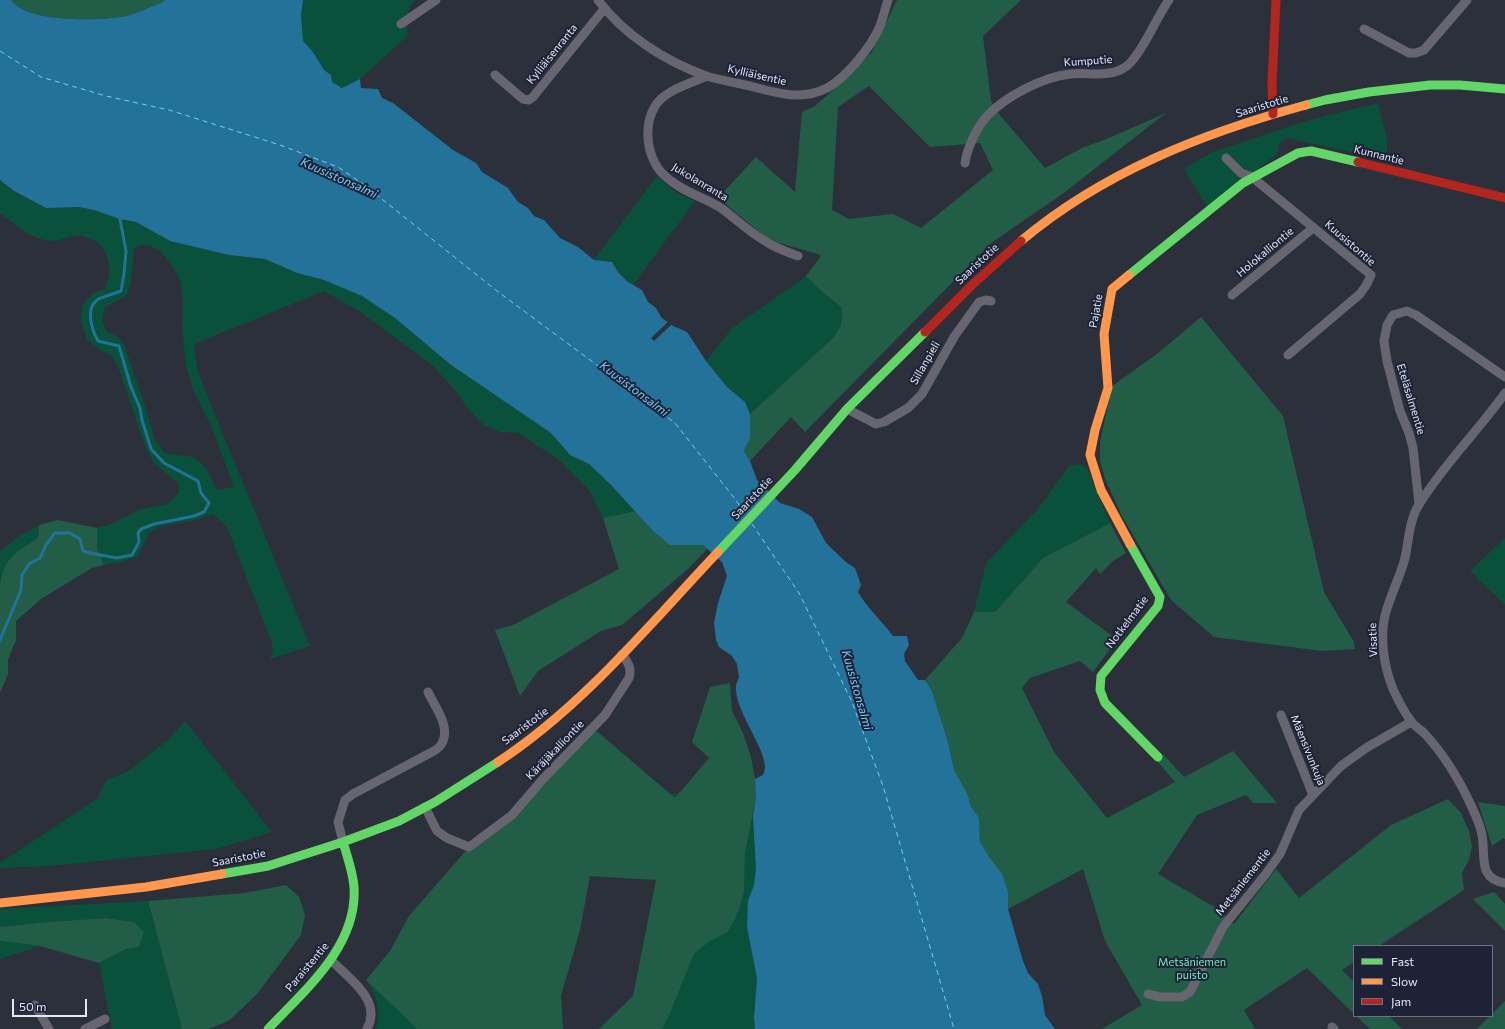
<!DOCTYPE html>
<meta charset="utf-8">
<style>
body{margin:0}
#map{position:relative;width:1505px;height:1029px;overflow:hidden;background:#2c303b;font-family:Commissioner,sans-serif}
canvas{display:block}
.legend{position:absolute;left:1353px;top:945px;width:140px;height:72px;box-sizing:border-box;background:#1d2236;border:1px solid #6c7183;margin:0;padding:5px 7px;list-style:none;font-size:12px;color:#e3e8f6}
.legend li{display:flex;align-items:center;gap:8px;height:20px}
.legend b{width:20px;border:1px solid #6c7183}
.scale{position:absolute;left:12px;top:999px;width:75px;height:18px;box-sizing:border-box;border:2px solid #e3e8f6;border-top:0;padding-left:5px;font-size:12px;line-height:14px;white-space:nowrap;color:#e3e8f6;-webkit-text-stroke:3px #1d2236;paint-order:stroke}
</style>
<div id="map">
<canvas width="1505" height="1029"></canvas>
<ul class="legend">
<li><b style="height:5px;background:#63d668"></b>Fast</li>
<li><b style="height:5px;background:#ff974d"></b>Slow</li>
<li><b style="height:5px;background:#b3261e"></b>Jam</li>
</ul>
<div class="scale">50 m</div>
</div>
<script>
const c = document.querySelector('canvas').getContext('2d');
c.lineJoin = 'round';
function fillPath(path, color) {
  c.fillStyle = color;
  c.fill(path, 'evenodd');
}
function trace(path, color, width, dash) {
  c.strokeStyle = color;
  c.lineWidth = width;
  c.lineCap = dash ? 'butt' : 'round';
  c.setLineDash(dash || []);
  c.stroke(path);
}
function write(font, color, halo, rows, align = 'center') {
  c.font = font + ' Commissioner,sans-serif';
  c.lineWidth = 4;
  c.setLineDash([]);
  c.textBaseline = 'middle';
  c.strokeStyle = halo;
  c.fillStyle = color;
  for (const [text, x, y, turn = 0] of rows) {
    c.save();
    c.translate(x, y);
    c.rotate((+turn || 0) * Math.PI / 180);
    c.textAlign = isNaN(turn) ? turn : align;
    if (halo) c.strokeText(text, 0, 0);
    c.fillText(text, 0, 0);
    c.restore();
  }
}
fillPath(new Path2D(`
 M303,0h113l-7,6 -2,30 -47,43 -18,9 -10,-6 -1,-7 -7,-5 -11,-18 -10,-10 -2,-27z
 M1378,103l9,36v21l-100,-22 -8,5 -1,10 -70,55 -24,-39 29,-17 96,-32z
 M657,176l20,17 18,8 -62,84 -15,-13 -6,-10 -18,-2z
 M0,180l14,11 32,17 33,-1 15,3 26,9 16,3 34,19 59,14 36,4 32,14 27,7 38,16 33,22 56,47 100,68 19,22 19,9 23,22 23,25 -32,7 -14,-28 -31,-31 -40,-26 -18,-1 -17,-7 -17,-19 -11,-16 -23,-25 -73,-54 -35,-20 -130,53 3,24 7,20 106,258 -40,13 3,-8 -1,-8 -45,-116 -14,-13 -21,7 -30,5 -13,6 -11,24 -18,6 -16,3 -7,-17v-20l12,-3 32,-16 26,-5 12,-11 -1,-10 -24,-20 -9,-17 -26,-77 -7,-13 -12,-6 -13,-11 -6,-18 1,-15 11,-13 12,-4c5,-13 6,-22 1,-35 -5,-14 -21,-20 -35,-18 -6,1 -12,5 -18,5 -3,0 -8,-1 -12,-2 -15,-4 -29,-17 -41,-26zM141,245l9,1 9,4 10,11 11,18 3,22 -1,24 4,41 7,23 19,39 22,59 -17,3 -11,-22 -12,-11 -29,-4 -10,-12 -9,-32 -22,-65 -8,-8 -10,-5 -4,-11 3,-13 22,-12 4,-12 3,-35z
 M806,276l16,16 20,16 -1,17 -7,12 -84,77 -5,-12 -18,-15 -21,-26 26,-33 72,-50z
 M1079,464l8,4 23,55 -67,35 -48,54h-21l12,-49 52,-54 31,-43z
 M39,525l-1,13c-22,14 -34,19 -38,47v-34l19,-15z
 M1505,538v67l-35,-34z
 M185,721l87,111 -56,17 -166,17 -50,2v-5l98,-65 8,-18 21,-8 42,-33z
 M696,788l-23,217 21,-51 16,-13 18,-9 16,-40 1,-38 11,-57v-6l58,238h-215l34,-33 23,-116 -51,-68z
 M148,901l34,128h-70l-13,-66 27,-14 13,-2 -5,-25 -28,-4 -58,4 -48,5v-18z
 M0,941l40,5 -40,13z
 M366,980l51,49h-41c5,-17 1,-35 -10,-49z`), '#09513b');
fillPath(new Path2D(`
 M11,0h154l-4,3c-11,4 -23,10 -35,13 -24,5 -100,7 -115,-16z
 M897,0h124l-38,36 8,65 8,13 46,54 39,-21 20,-7 62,-27 -101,79 -75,52 -185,188 -14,-15 -41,44 -6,-10 6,-13v-24l84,-77 7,-12 1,-17 -20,-16 -16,-16 15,-20 -3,-2 -39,-11 -16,-8 -45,-37 38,-41 39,35 7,-80 13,-6 26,-23 31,-31zM869,86l61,61 50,-4 13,27 -72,58 -28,-14 -44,5 -17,-9 6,-103z
 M1201,317l82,99 41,176 30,50 1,7 -33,2 -108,-14 -43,-37 -49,-84 -17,-37 -5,-18v-19l12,-56 45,-32z
 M635,511l17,19 51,15 4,4 -19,20 -66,56 -21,6 -63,40 -18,25 -25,-66 18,-5 106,-56 -16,-51z
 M58,520l39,8v20l7,17 -12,3 -51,31 -25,22v19l-8,20v14l-8,19v-108c4,-28 16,-33 38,-47l1,-13z
 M1110,523l16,30 -13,8 -13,13 -4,-6 -30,34 49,36 4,-1 -26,35 -13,-11 -50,17 -8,10 32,64 53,66 68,-36 -19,-22 7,-6 21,23 49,-26 44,52h-24l-7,-8 -49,20 -39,59 58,34 18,16 42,-55 23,29 92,-73 57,-26 13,14 8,18 3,15 -3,14 -7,13 2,17 -85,56h-25v16l-12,8 12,12v32l-47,-46 -63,42 11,19h-153l40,-24 -37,-64 -22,-72 -75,40v-17l-28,-50 -1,-24 -8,-12 -4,-13 -13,-23 -6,-28 -16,-51 -7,-11 37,-42 12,-26h21l48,-54z
 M730,683l2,28 11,22 8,24 4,22 1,18 -11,57 -1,38 -5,18 -11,22 -18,9 -16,13 -24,59 -8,16h-63l34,-33 23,-116 -66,-4 -10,54 -19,66 2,33h-146l-51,-49 24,-29 19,-35 60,-69 43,-32 81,-87 82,70 34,-40 -17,-16 18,-55z
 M1478,802l27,4v33l-2,-1 -11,8z
 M286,885l13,12 6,18 -4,20 -43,58 -28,27 -21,9h-27l-34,-128 97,-8z
 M1494,892l11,12v27l-32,-32z
 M106,918l28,4 10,10 -5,15 -13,2 -27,14 -59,-17 -40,-5v-14l48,-5z
 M1505,1001v28h-28l13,-13h2v-2z
 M1356,1016h33l13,13h-32z`), '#215d47');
fillPath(new Path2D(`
 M0,0h11c15,23 91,21 115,16 12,-3 24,-9 35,-13l4,-3h138l-2,15 2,26 10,11 11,18 7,5 1,7 10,6 18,-9 1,9 17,1 4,9 11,5 60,47 23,13 6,9 26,16 10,14 10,6 6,8 10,4 16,18 18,9 16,13 18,2 6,10 10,10 14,8 6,12 8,6 5,9 10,8 16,7 19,29 21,26 18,15 5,12v24l-6,13 6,10 7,19 23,23 19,6 13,8 14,26 21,20 8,5 6,17 -3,7c10,17 24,29 35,44h14l2,9 -5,9 1,7 13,19h7l7,11 16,51 6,28 13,23 4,13 8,12 1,24 9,15 13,17 6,18v17l15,52 5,12 10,11 4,12 3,19 10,14h-300l-1,-11 3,-40 -10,-51 1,-26 6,-16 2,-17 -3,-52 3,-19 -1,-18 8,-4c1,-2 2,-6 2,-9 -1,-23 -40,-68 -26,-88l-2,-14 -5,-8 -13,-9 -3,-7 -2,-17 4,-20 9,-27 -5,-14 -19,-17h-33l-18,-15 -40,-44 -23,-22 -19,-9 -19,-22 -100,-68 -56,-47 -33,-22 -38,-16 -27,-7 -32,-14 -36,-4 -59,-14 -34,-19 -16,-3 -26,-9 -15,-3 -33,1 -32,-17 -14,-11z`), '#237299');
fillPath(new Path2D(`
 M668,322l3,3 -17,16 -3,-3z`), '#2c303b');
trace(new Path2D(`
 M0,640l21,-50 1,-15 7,-11 11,-6 6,-13 9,-12h15l10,6 3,12 7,2 27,5 15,-3 7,-13 -1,-9 3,-4 13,-5 40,-8 10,-4 5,-9 -8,-10 -3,-12 -34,-18 -13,-14 -9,-29 -2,-12 -9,-21 -12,-41 -21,-5c-6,-11 -13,-32 -1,-41 2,-2 19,-7 24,-9l3,-17 2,-23 -6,-32`), '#237299', 3);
trace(new Path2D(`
 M0,51l41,26 65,19 63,14 111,35 58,22 25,17 134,107 178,132 60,76 11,16
 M752,524l47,69 53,109 31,84 71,243`), '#79cdfc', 1, [5, 4]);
trace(new Path2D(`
 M598,0c26,35 67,61 108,76 14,4 30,7 44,10 26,7 52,15 77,2 19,-10 45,-42 53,-62 3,-8 5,-17 8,-26
 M401,24l35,-24
 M1364,29l45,24h7l8,-3 43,-50
 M495,75l28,24 6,1 4,-3 71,-88
 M707,76c-13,6 -29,10 -41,19 -26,17 -22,63 -1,81 16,15 38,21 56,32 15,11 28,24 44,33 10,7 22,11 33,15
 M1226,158l15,15 11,4 119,98 -4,9 -7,10 -72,61
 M965,163c2,-15 12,-36 22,-47 19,-20 56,-39 83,-42 18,-2 37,4 54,-6 15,-8 33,-52 45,-68
 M1232,295l81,-67
 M1505,393c-27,38 -61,71 -85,110 -11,16 -11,37 -15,55 -5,19 -14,36 -19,54 -7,24 -2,55 7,77 5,11 11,23 18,32 3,5 9,8 13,12 18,19 34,45 45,68 5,11 11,22 13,34 4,20 -5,44 23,48
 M847,409l29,15 8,-2 24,-14 14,-14 32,-57 25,-35 7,-2 5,1
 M1419,504l-6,-56 -4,-15 -9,-22 -13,-50 -3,-20 3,-16 6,-10 14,-4 9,4 89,62
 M1281,715l32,80
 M425,807l12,24 10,7 22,9 43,-32 31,-36 62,-64 24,-37c3,-10 -1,-15 -7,-24
 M343,842l-5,-20 7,-22 8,-6 79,-42c4,-2 8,-5 10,-9 9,-16 -7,-36 -14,-51
 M331,960c17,18 52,40 36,69
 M1148,994l12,3h22l8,-5 33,-65 42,-52 15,-21 19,-44 42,-44 25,-18 45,-26
 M35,1005l14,24
 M1332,1027l2,2
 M85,1029l20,-10`), '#67656f', 9);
trace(new Path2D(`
 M1306,105l19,-5 44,-8 61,-7h30l45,4
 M1129,275l114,-92 55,-30 13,-2 47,11
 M1130,544l30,53 -2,9 -57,70 -1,14 5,13 53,54
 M718,552l77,-82 52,-61 78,-77
 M222,874l46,-8 75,-24 56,-21 36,-19 63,-40
 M268,1029c37,-39 90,-83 86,-142 -1,-15 -7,-31 -11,-45`), '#63d668', 9);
trace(new Path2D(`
 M1021,241c82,-69 182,-108 285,-136
 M1129,275l-17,14 -8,45 4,54 -13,42 -5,25 11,35 29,54
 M498,762c84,-55 151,-137 220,-210
 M0,903l146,-16 76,-13`), '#ff974d', 9);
trace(new Path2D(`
 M1273,114l-1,-31 4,-83
 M1358,162l147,36
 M925,332l48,-48 48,-43`), '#b3261e', 9);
write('11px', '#e3e8f6', '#1d2236', [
 ["Kylliäisenranta",552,54,-51],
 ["Kumputie",1088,61,-4],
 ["Kylliäisentie",757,75,13],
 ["Saaristotie",1262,106,-17],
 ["Kunnantie",1379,155,14],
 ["Jukolanranta",700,182,31],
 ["Kuusistontie",1350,243,41],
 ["Holokalliontie",1265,252,-40],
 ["Saaristotie",977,264,-43],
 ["Pajatie",1096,311,-80],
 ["Sillanpieli",925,363,-60],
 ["Eteläsalmentie",1411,399,73],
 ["Saaristotie",752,498,-47],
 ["Notkelmatie",1127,622,-53],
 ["Visatie",1373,640,-92],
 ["Saaristotie",525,726,-37],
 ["Käräjäkalliontie",555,750,-46],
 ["Mäensivunkuja",1308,750,68],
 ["Saaristotie",239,858,-11],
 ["Metsäniementie",1243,882,-52],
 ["Paraistentie",307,967,-50]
]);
write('11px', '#76eebb', '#1d2236', [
 ["Metsäniemen",1192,962],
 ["puisto",1192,975]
]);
write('italic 12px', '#79cdfc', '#1d2236', [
 ["Kuusistonsalmi",339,178,24],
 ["Kuusistonsalmi",634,389,37],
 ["Kuusistonsalmi",857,690,74]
]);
</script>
